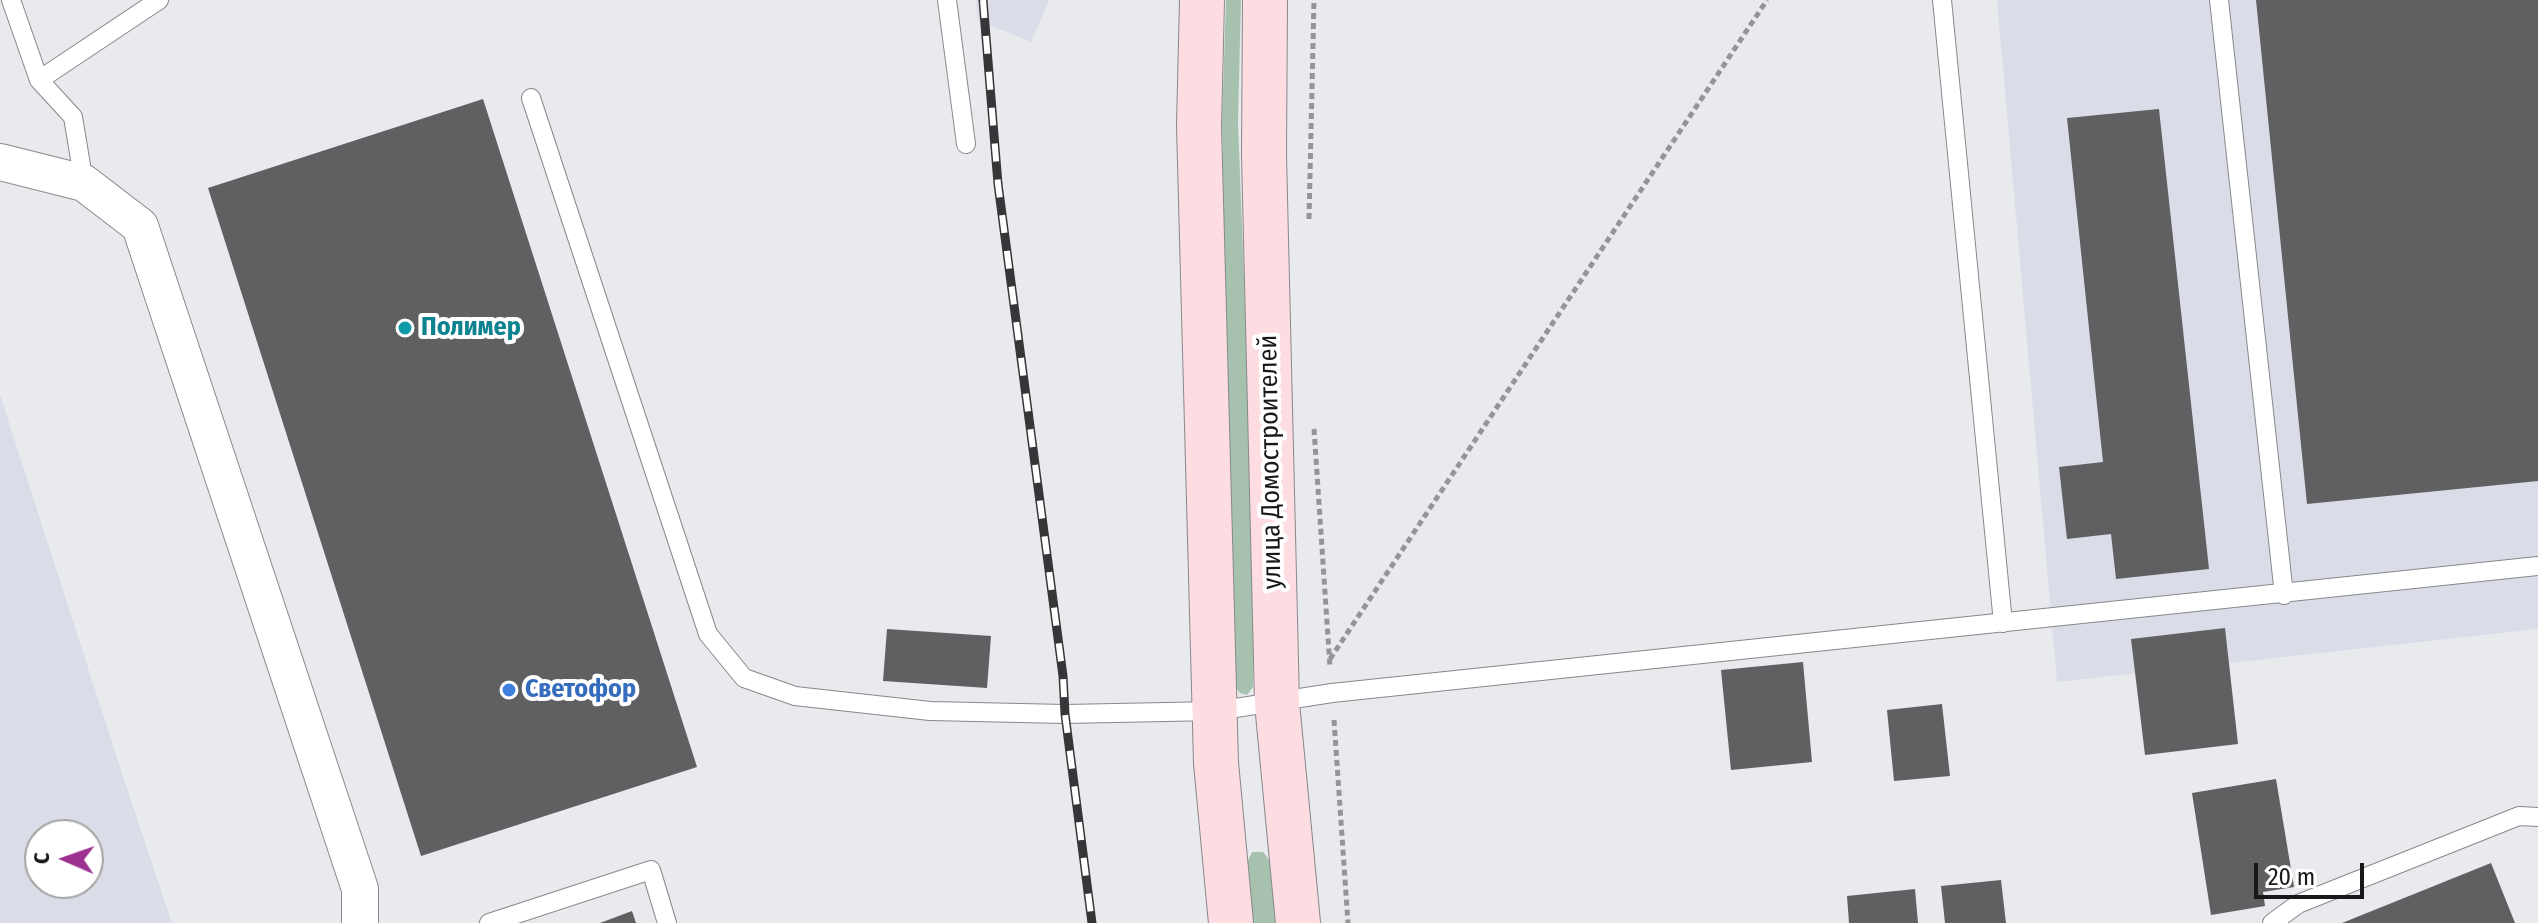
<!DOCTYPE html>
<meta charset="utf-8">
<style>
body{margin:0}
#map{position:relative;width:2538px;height:923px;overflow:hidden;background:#e9eaed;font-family:"Fira Sans Condensed",sans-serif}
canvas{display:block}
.north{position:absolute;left:24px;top:819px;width:80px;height:80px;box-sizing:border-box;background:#fff;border:2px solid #a3a3a3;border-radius:50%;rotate:272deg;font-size:22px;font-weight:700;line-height:32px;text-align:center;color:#18181a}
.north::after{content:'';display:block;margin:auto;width:28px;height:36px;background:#9d3192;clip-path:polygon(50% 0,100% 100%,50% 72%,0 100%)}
.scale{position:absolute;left:2254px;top:863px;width:110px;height:36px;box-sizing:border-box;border:4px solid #18181a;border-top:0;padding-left:10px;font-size:24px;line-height:28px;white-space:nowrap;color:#18181a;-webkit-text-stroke:6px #fff;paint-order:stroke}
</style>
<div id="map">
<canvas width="2538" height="923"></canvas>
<div class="north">С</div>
<div class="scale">20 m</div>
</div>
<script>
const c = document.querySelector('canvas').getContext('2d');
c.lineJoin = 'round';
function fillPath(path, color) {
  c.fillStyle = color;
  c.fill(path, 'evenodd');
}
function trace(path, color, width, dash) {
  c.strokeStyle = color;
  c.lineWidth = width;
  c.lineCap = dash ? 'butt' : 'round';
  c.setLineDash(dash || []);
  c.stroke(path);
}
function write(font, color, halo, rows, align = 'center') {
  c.font = font + ' "Fira Sans Condensed",sans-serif';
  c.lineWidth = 8;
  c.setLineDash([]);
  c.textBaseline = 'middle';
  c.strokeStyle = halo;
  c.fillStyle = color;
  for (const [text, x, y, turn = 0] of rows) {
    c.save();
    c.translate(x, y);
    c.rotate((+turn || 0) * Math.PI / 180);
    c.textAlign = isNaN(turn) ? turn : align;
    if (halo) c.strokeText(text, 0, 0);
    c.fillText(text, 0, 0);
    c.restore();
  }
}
fillPath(new Path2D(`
 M976,0h73l-18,42 -53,-22z
 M1997,0h541v629l-481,53z
 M0,395l118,366 54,162h-172zM40,835h48v48h-48z`), '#dadde8');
fillPath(new Path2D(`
 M1226,0h15l-3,122 15,392v173l-6,8 -7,-2 -7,-9 -11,-563z
 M1252,852h11l7,9 6,62h-23l-6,-60z`), '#a6c2af');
fillPath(new Path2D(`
 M2256,0h282v481l-231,23z
 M483,99l214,668 -276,89 -213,-668z
 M2159,109l50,460 -93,10 -5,-45 -44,5 -8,-72 44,-5 -36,-344z
 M2225,628l13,116 -93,11 -14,-116z
 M887,629l104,7 -4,52 -104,-7z
 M1803,662l9,100 -81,8 -10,-100z
 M1942,704l8,72 -56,5 -7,-71z
 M2276,779l18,108 -31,5 2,14 -54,9 -19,-122z
 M2491,863l24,60h-173z
 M2001,880l5,43h-61l-4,-37z
 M1915,889l3,34h-69l-2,-27z
 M632,911l4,12h-36z`), '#605f62');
const service = new Path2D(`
 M11,0l28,80 34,37 11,66
 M947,0l19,144
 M1942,0l61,623
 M2219,0l65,595
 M39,80l120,-80
 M531,98l177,536 36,44 51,18 135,15 135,3 151,-3 116,-18 1206,-127
 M489,923l162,-53 16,53
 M2272,923l26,-19 221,-88 19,1`);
const minor = new Path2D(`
 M0,162l84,21 56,43 220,663v34`);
const secondary = new Path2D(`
 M1202,0l-3,126 17,637 15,160
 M1265,0l-1,155 13,548 21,220`);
trace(service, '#87888b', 20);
trace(minor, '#87888b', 38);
trace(secondary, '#87888b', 46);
trace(new Path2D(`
 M1309,219l5,-219
 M1314,429l16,238
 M1330,659l437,-659
 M1334,720l14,203`), '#949597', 5, [6, 4]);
trace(service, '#fff', 18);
trace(minor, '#fff', 36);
trace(secondary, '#fddde1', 44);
const rail = new Path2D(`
 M983,0l15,184 65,492 2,38 27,209`);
trace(rail, '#363638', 9);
trace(rail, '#fff', 6, [18]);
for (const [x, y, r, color] of [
 [405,328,8,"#0f9aa8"],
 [509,690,8,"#3f7fe0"]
]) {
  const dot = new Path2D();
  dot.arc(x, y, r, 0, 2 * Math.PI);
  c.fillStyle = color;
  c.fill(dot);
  trace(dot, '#fff', 3);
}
write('bold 26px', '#0d838f', '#fff', [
 ["Полимер",421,328]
], 'left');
write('26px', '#18181a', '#fff', [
 ["улица Домостроителей",1271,462,-91]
]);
write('bold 26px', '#366cbe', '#fff', [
 ["Светофор",525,690]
], 'left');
</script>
